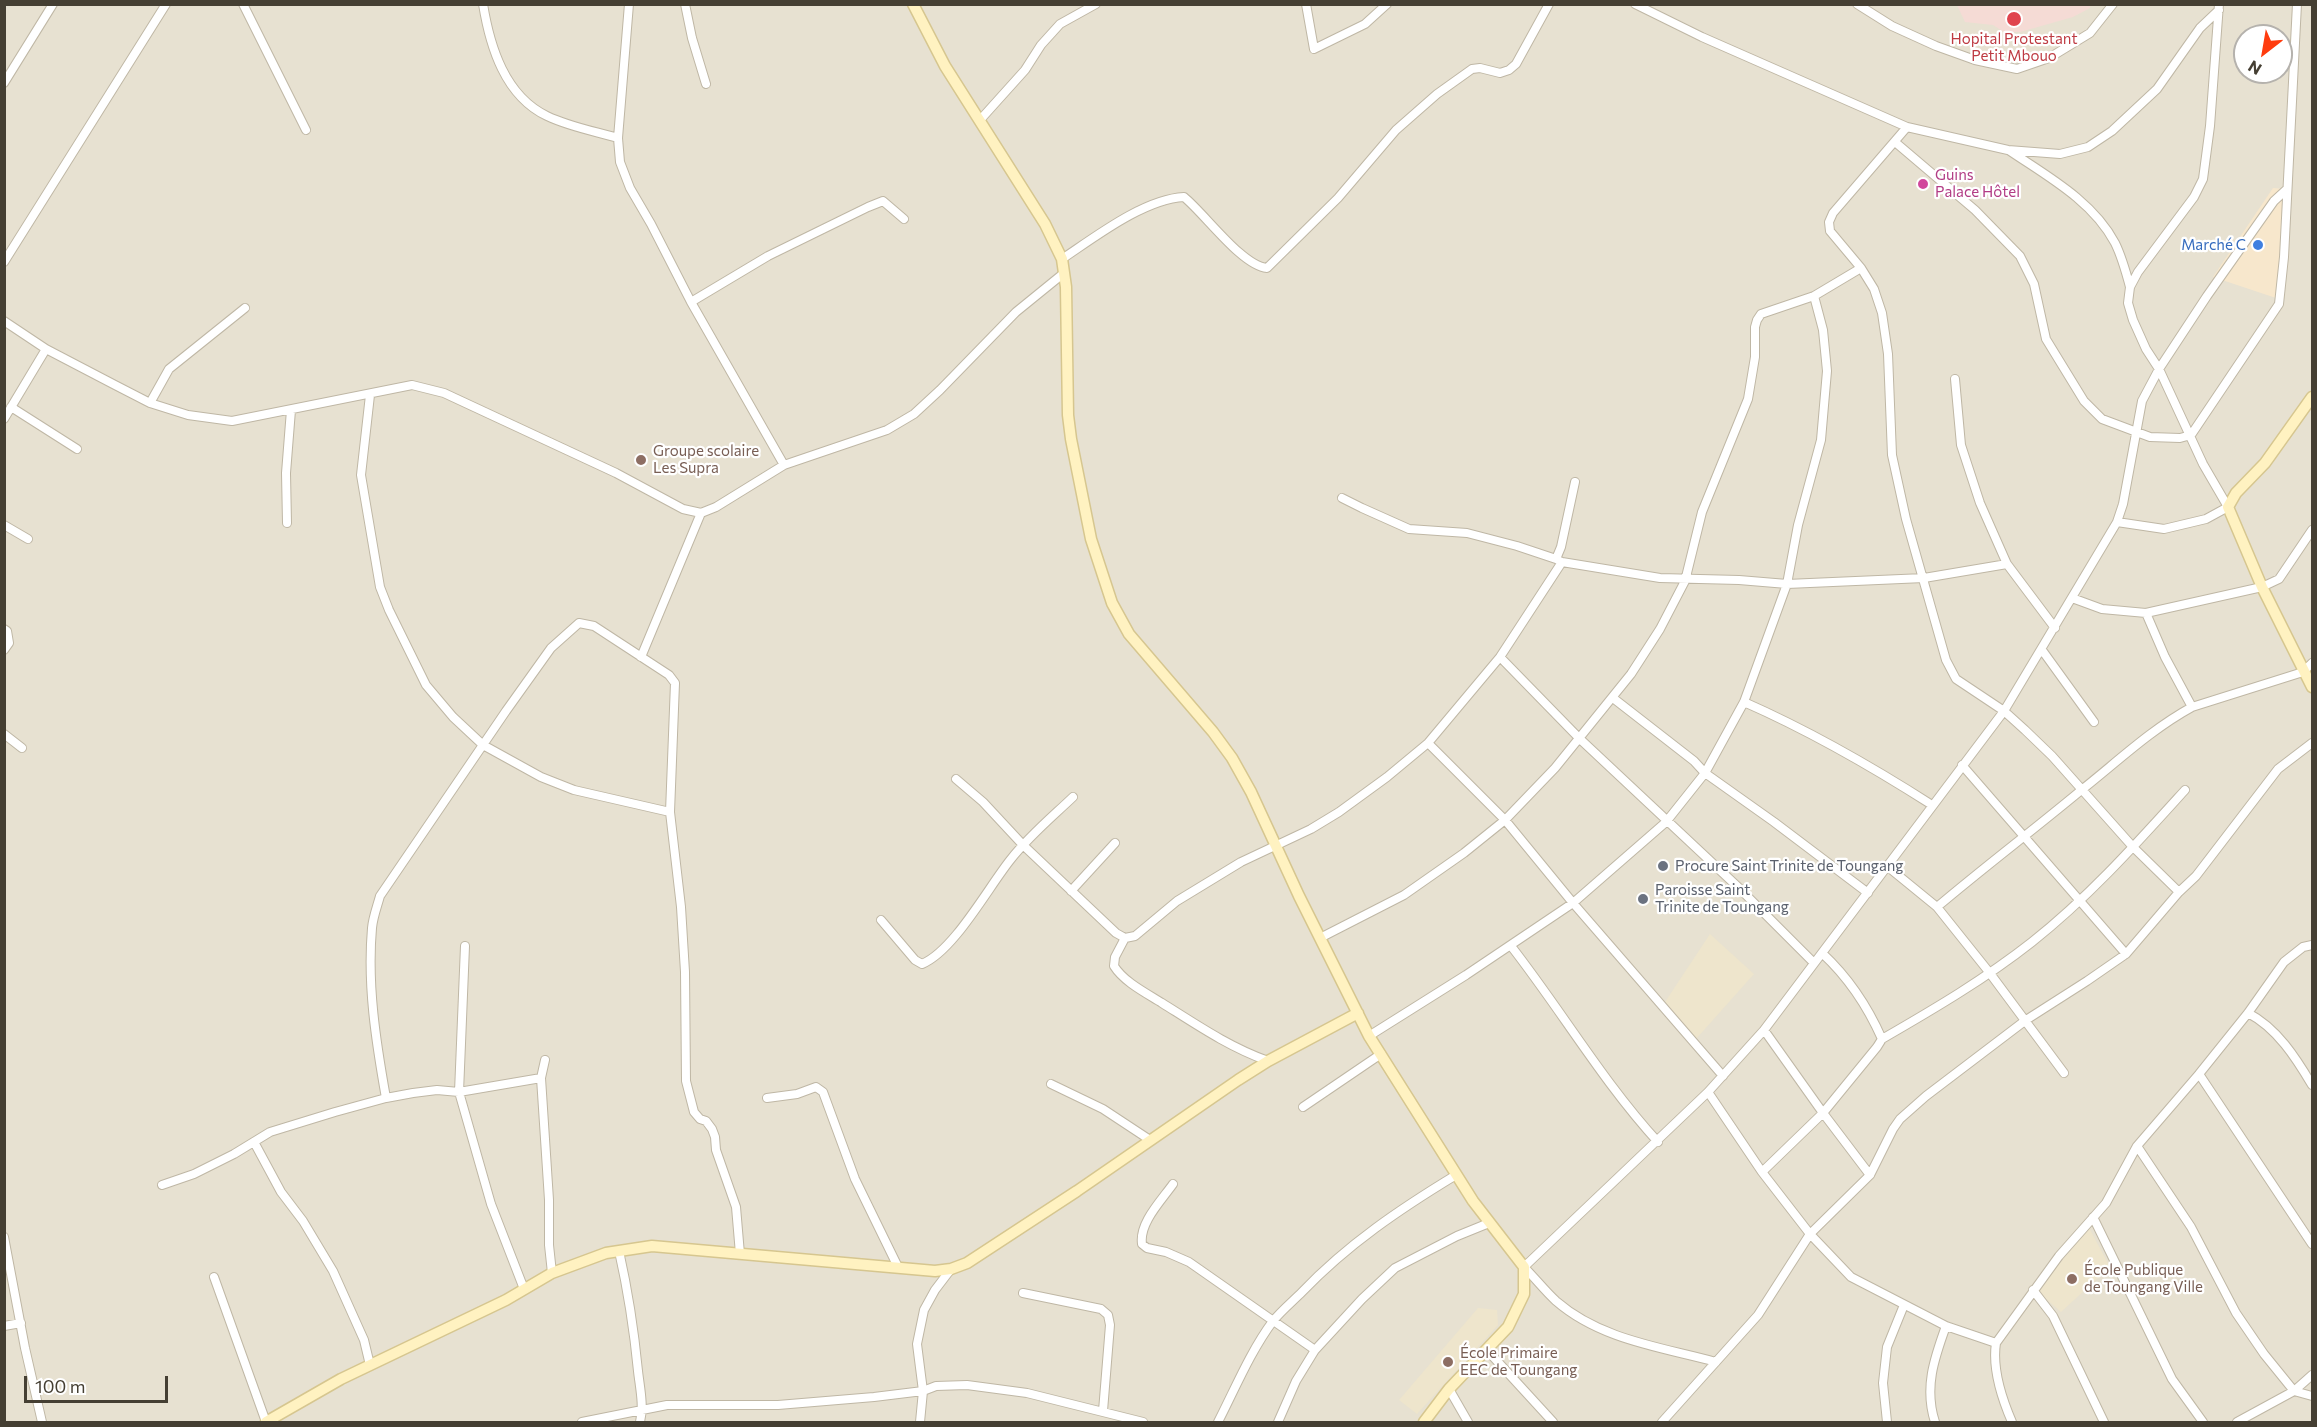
<!DOCTYPE html>
<meta charset="utf-8">
<style>
body{margin:0}
#map{position:relative;width:2317px;height:1427px;overflow:hidden;background:#f3efe3;font-family:Commissioner,sans-serif}
canvas{display:block}
.frame{position:absolute;inset:0;border:6px solid #453f33;pointer-events:none}
.north{position:absolute;left:2233px;top:24px;width:60px;height:60px;box-sizing:border-box;background:#fff;border:2px solid #b5b2ad;border-radius:50%;rotate:211deg;font-size:16px;font-weight:700;line-height:24px;text-align:center;color:#453f33}
.north::after{content:'';display:block;margin:auto;width:21px;height:27px;background:#ff3c0e;clip-path:polygon(50% 0,100% 100%,50% 72%,0 100%)}
.scale{position:absolute;left:24px;top:1376px;width:144px;height:27px;box-sizing:border-box;border:3px solid #453f33;border-top:0;padding-left:8px;font-size:18px;line-height:21px;white-space:nowrap;color:#453f33;-webkit-text-stroke:4px #fff;paint-order:stroke}
</style>
<div id="map">
<canvas width="2317" height="1427"></canvas>
<div class="frame"></div>
<div class="north">N</div>
<div class="scale">100 m</div>
</div>
<script>
const c = document.querySelector('canvas').getContext('2d');
c.lineJoin = 'round';
function fillPath(path, color) {
  c.fillStyle = color;
  c.fill(path, 'evenodd');
}
function trace(path, color, width, dash) {
  c.strokeStyle = color;
  c.lineWidth = width;
  c.lineCap = dash ? 'butt' : 'round';
  c.setLineDash(dash || []);
  c.stroke(path);
}
function write(font, color, halo, rows, align = 'center') {
  c.font = font + ' Commissioner,sans-serif';
  c.lineWidth = 4.5;
  c.setLineDash([]);
  c.textBaseline = 'middle';
  c.strokeStyle = halo;
  c.fillStyle = color;
  for (const [text, x, y, turn = 0] of rows) {
    c.save();
    c.translate(x, y);
    c.rotate((+turn || 0) * Math.PI / 180);
    c.textAlign = isNaN(turn) ? turn : align;
    if (halo) c.strokeText(text, 0, 0);
    c.fillText(text, 0, 0);
    c.restore();
  }
}
fillPath(new Path2D(`
 M5,5h2307v1417h-2307zM2245,36h36v36h-36z`), '#e7e1d1');
fillPath(new Path2D(`
 M2273,188l12,1 -6,110 -66,-22z`), '#f7e7cc');
fillPath(new Path2D(`
 M1710,934l44,40 -58,65 -31,-37z
 M2089,1228l21,39 -49,45 -24,-21z
 M1478,1308l19,2 1,15 -81,89 -18,-14z`), '#eee5cc');
fillPath(new Path2D(`
 M1957,5h133v3l-17,9 -53,15h-16l-11,-7 -28,-3z`), '#f5dbd5');
const street = new Path2D(`
 M243,4l63,126
 M483,4c7,43 22,92 64,112 23,11 47,15 71,22
 M629,4l-11,134 2,24 10,26 21,36 40,78 93,163
 M685,4l7,34 14,46
 M1306,4l8,45 51,-25 22,-20
 M1635,4l67,33 205,90 101,23 52,4 28,-7 24,-16 45,-42 43,-61 19,-18
 M1857,4l35,22 44,20 39,14 42,9 32,-11 41,-25 23,-29
 M4,83l49,-79
 M980,120l45,-50 16,-25 19,-21 36,-20
 M1907,127l-74,86 -4,9 1,9 31,37 13,21 8,24 6,41 4,101 14,64 40,141 10,19 48,32 21,19 27,26 81,91 46,45
 M1895,142l80,68 45,46 14,28 12,55 38,62 18,18 48,18 30,1 11,-3 88,-131 5,-47 13,-253
 M2010,151c37,25 83,50 105,92 7,14 11,29 15,44
 M1062,259c33,-22 82,-60 122,-62 21,17 58,69 83,71l71,-70 58,-68 41,-36 35,-25 8,-1 20,5 9,-3 7,-6 33,-60
 M4,262l162,-258
 M691,302l77,-46 100,-49 15,-6 21,18
 M4,321l42,28 69,36 35,18 38,12 44,6 180,-36 32,8 172,80 67,36 18,4 15,-6 68,-42 103,-35 27,-16 26,-24 76,-78 48,-39
 M1955,379l6,66 19,58 27,61 48,64
 M370,395l-9,80 19,112 9,23 37,75 27,32 30,28 58,32 33,13 96,22
 M150,403l19,-34 76,-61
 M11,407l66,42
 M4,419l42,-70
 M1575,482l-14,65 -5,12 6,3 98,16 79,2 48,4 137,-6 83,-14
 M1342,498l20,10 47,21 58,4 50,13 39,13
 M2117,522l6,-18 19,-103 17,-32 48,-73 67,-95 12,-11
 M287,523l-1,-50 5,-63
 M4,525l24,14
 M2072,598l30,11 44,4 116,-26 17,-8 33,-49
 M2146,613l19,44 27,50
 M4,629l3,2 2,12 -5,7
 M2042,650l52,72
 M641,657l60,-144
 M1500,657l80,82 159,149 75,75
 M1613,698l81,63 11,12 69,49 94,71
 M1744,702c66,29 127,64 188,103
 M4,734l18,14
 M1428,743l77,77 68,83 150,173
 M1962,765l164,189
 M956,779l27,23 40,43 93,88 9,5 10,-2 42,-35 64,-39 70,-33 28,-17 48,-35 41,-34 72,-86 62,-95
 M1888,867l49,40 52,65 75,101
 M1071,891l44,-48
 M1937,907c46,-39 95,-76 142,-115 37,-29 71,-62 113,-85l111,-35 9,-9
 M881,920l34,40 7,4c32,-13 67,-78 89,-105 18,-23 41,-42 62,-62
 M1125,938l-10,19 -1,9c10,16 32,27 48,37 35,22 67,44 106,58
 M1320,938l84,-43 60,-42 41,-33 50,-52 76,-94 29,-45 25,-48 17,-69 46,-113 7,-42v-30l2,-7 4,-6 53,-18 47,-28
 M465,946l-6,146 32,112 33,85
 M1511,946c50,64 92,136 147,196
 M2248,1013c29,15 48,45 64,72
 M1764,1030l59,83 47,62
 M1369,1036l97,-61 107,-72 93,-81 39,-49 39,-71 43,-118 11,-59 23,-85 6,-69 -4,-41 -9,-34
 M1882,1039c52,-30 103,-60 150,-97 57,-45 105,-99 153,-152
 M545,1060l-4,18 8,122v45l3,28
 M2199,1074l113,170
 M1051,1084l52,25 47,31
 M1708,1092l54,80 48,62 41,43 95,49 50,17
 M386,1098c-10,-56 -19,-113 -14,-170 1,-11 5,-21 8,-32l126,-185 45,-63 28,-25 15,3 75,49 6,8 -5,129 11,95 4,65 1,109 8,31 6,7 6,2 6,8 3,8 1,13 20,57 4,47
 M767,1098l30,-4 19,-7 7,5 32,87 43,88
 M1303,1107l78,-53
 M254,1142l27,50 22,29 30,50 31,69 6,25
 M2137,1146l54,81 45,86 28,41 30,37 18,5
 M1762,1172l61,-59 54,-66 5,-8c-15,-34 -33,-61 -60,-86
 M1173,1184c-12,17 -34,39 -31,60l5,4 19,4 23,10 126,88
 M162,1185l32,-11 40,-20 36,-22 65,-20 51,-14 27,-5 24,-3 22,2 82,-14
 M2093,1217l79,162 31,43
 M4,1237l21,111 17,74
 M619,1251c9,40 15,79 19,120 2,18 6,34 2,51
 M214,1277l52,145
 M2033,1290l20,26 51,106
 M1023,1293l78,16 7,6 2,10 -7,86
 M4,1326l17,-3
 M1487,1350l66,72
 M1716,1362c-55,-15 -115,-22 -160,-61 -11,-10 -21,-23 -32,-34l184,-175 56,-62 240,-319 113,-189 47,7 42,-10 22,-12 -25,-43 -44,-95 -13,-20 -13,-29 -5,-17 2,-16 8,-15 56,-75 9,-18 7,-53 9,-122
 M1449,1389l19,33
 M582,1422l85,-17h111l96,-8 49,-6 13,-5 31,-1 60,8 116,29
 M920,1422l3,-31 -6,-47 7,-34 11,-20 16,-21
 M1218,1422c17,-33 32,-70 55,-101 8,-10 20,-20 29,-29 46,-48 98,-83 154,-117
 M1278,1422l18,-41 19,-31 47,-51 33,-31 62,-32 32,-13
 M1662,1422l96,-107 52,-81 60,-59 23,-46 7,-10 26,-23 100,-76 61,-39 39,-27 53,-62 17,-16 82,-107 34,-26
 M1887,1422l-4,-39 4,-36 17,-42
 M1935,1422c-11,-34 -1,-63 11,-96
 M2012,1422c-10,-23 -20,-53 -16,-79l63,-87 47,-53 31,-57 62,-72 49,-61 36,-51 19,-15 9,-2
 M2237,1422l57,-31 18,-16`);
const secondary = new Path2D(`
 M913,4l32,62 100,158 17,35 4,28 2,128 3,24 20,100 21,64 17,31 84,98 19,26 19,34 48,104 70,140 104,165 51,66v27l-16,33 -59,62 -25,33
 M2312,397l-47,66 -29,30 -8,14 34,80 50,100
 M266,1422l75,-43 165,-79 46,-27 54,-20 46,-7 283,25 16,-2 16,-6 110,-72 161,-111 30,-19 90,-48`);
trace(street, '#bfb7a5', 10);
trace(secondary, '#d6c68f', 13);
trace(street, '#fff', 8);
trace(secondary, '#fff2c1', 10);
for (const [x, y, r, color] of [
 [2014,19,8,"#e0444e"],
 [1923,184,6,"#d1479c"],
 [2258,245,6,"#3f7fe0"],
 [641,460,6,"#8d6e63"],
 [1663,866,6,"#6b7280"],
 [1643,899,6,"#6b7280"],
 [2072,1279,6,"#8d6e63"],
 [1448,1362,6,"#8d6e63"]
]) {
  const dot = new Path2D();
  dot.arc(x, y, r, 0, 2 * Math.PI);
  c.fillStyle = color;
  c.fill(dot);
  trace(dot, '#fff', 2);
}
write('15px', '#be3a42', '#fff', [
 ["Hopital Protestant",2014,39],
 ["Petit Mbouo",2014,56]
]);
write('15px', '#b23c85', '#fff', [
 ["Guins",1935,175],
 ["Palace Hôtel",1935,192]
], 'left');
write('15px', '#366cbe', '#fff', [
 ["Marché C",2246,245]
], 'right');
write('15px', '#785e54', '#fff', [
 ["Groupe scolaire",653,451],
 ["Les Supra",653,468],
 ["École Publique",2084,1270],
 ["de Toungang Ville",2084,1287],
 ["École Primaire",1460,1353],
 ["EEC de Toungang",1460,1370]
], 'left');
write('15px', '#5b616d', '#fff', [
 ["Procure Saint Trinite de Toungang",1675,866],
 ["Paroisse Saint",1655,890],
 ["Trinite de Toungang",1655,907]
], 'left');
</script>
